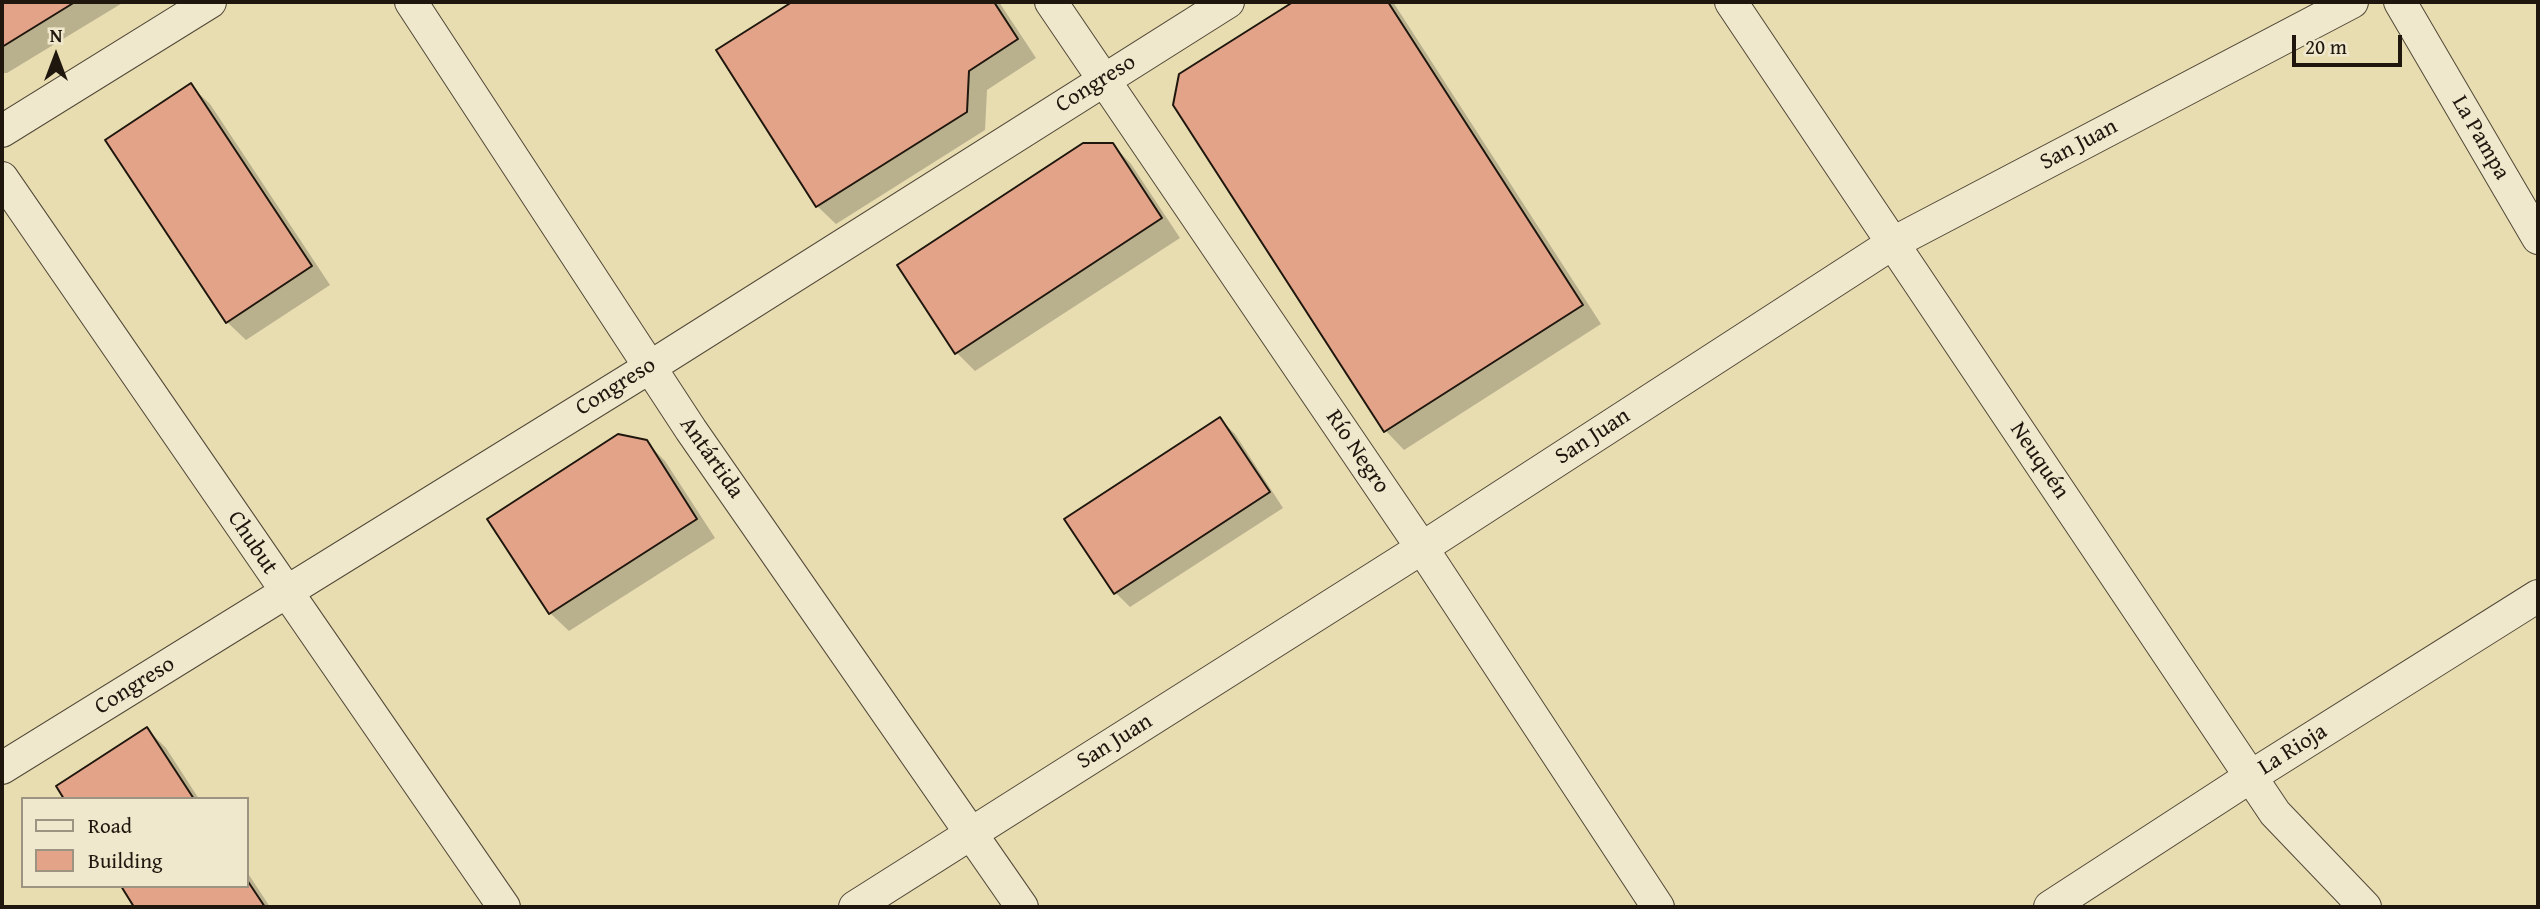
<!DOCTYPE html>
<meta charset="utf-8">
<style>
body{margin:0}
#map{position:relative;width:2540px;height:909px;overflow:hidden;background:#e8dcb1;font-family:"Gentium Book Plus",serif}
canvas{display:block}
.frame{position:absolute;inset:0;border:4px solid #1f170e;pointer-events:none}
.legend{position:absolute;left:21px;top:797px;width:228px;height:91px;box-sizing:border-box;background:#f0e8cc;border:2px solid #9c9480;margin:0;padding:9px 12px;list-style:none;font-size:21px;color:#1f170e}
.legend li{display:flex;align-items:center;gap:14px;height:35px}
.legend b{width:35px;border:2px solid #9c9480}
.north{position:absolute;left:21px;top:21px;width:70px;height:70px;-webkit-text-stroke:5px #f0e8cc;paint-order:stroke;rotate:0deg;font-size:19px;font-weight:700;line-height:28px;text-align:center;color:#1f170e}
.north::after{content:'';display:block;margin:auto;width:24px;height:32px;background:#1f170e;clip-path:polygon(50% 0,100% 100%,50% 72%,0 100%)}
.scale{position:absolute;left:2292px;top:35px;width:110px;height:32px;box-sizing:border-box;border:4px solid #1f170e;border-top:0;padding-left:9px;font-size:21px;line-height:24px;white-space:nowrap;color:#1f170e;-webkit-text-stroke:5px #f0e8cc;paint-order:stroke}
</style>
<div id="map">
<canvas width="2540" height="909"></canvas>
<div class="frame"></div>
<ul class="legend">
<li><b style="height:9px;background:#f0e8cc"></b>Road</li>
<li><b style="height:19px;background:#e2a389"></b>Building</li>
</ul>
<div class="north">N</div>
<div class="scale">20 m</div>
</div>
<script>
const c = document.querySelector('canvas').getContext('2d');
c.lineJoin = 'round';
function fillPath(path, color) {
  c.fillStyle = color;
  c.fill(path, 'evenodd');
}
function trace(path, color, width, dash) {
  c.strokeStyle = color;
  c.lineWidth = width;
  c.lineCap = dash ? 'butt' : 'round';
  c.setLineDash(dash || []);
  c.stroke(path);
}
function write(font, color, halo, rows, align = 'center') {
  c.font = font + ' "Gentium Book Plus",serif';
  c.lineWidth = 5;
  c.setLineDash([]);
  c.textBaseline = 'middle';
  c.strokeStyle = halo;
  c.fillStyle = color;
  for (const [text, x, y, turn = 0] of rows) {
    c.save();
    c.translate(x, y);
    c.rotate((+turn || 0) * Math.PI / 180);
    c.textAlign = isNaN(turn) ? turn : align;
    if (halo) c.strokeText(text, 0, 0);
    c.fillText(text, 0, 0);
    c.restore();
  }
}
fillPath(new Path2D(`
 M2,2h122l-117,71h-5z
 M795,2h204l37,56 -49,32 -2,40 -149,94 -19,-18 -99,-156z
 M1297,2h96l208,322 -197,126 -18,-19 -211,-326 6,-30z
 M191,86l19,18 120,181 -84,55 -19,-18z
 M1112,144l19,20 49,74 -205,133 -18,-18z
 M1220,419l15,15 48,74 -153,99 -15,-15z
 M646,442l19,19 50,77 -146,93 -19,-18z
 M147,729l19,19 33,51h-133z
 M247,872l23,35h-134l-13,-21h124z`), '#0003');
const building = new Path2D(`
 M2,2h73l-73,45z
 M792,2h202l24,37 -49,32 -2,41 -151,95 -100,-157z
 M1293,2h95l195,303 -199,127 -211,-327 6,-31z
 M191,83l121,183 -86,57 -121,-183z
 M1083,143h30l49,75 -207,136 -58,-89z
 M1220,417l50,75 -156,102 -50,-75z
 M618,434l29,6 50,79 -148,95 -62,-95z
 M147,727l47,72h-130l-8,-13z
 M247,880l18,27h-131l-13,-21h126z`);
fillPath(building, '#e2a389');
trace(building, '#1f170e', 2);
const street = new Path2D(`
 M411,2l280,428 331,477
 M1051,2l371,546 236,359
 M1731,2l544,811 90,94
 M2400,2l138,236
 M2,131l208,-129
 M2,178l502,729
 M2,768l648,-401 578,-365
 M855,907l567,-359 471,-305 459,-241
 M2050,907l200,-130 288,-181`);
trace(street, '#514837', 34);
trace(street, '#f0e8cc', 32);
write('23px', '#1f170e', '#f0e8cc', [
 ["Congreso",1096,84,-32],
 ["La Pampa",2480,138,60],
 ["San Juan",2079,145,-28],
 ["Congreso",616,387,-32],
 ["San Juan",1593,437,-33],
 ["Río Negro",1357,452,56],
 ["Antártida",711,458,55],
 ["Neuquén",2039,461,56],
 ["Chubut",252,543,56],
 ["Congreso",135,686,-32],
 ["San Juan",1115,742,-32],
 ["La Rioja",2293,750,-32]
]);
</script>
